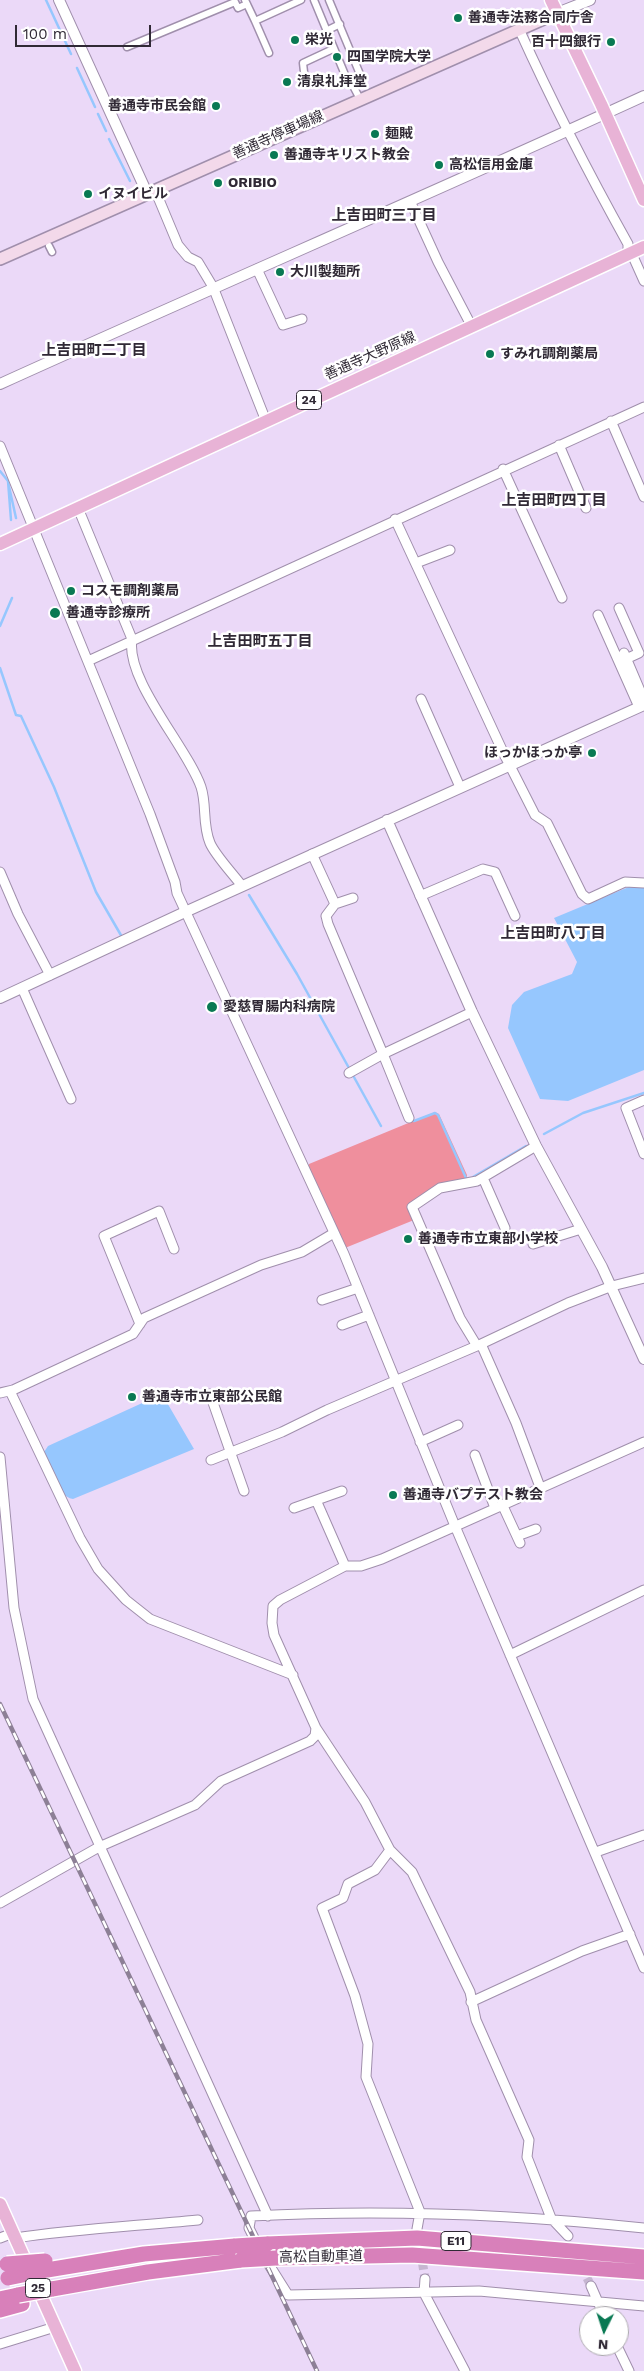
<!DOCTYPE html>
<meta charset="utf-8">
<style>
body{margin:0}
#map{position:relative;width:644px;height:2371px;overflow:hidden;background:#ebd9f8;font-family:"Work Sans",sans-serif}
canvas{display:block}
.north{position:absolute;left:579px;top:2306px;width:50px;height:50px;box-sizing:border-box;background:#fff;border:1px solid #aca9ae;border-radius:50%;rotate:184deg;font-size:14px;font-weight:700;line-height:20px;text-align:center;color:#302935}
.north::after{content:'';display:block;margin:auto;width:18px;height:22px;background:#097953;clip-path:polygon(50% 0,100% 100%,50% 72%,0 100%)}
.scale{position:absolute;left:15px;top:25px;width:136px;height:22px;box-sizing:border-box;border:2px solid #302935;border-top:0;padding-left:6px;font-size:15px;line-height:18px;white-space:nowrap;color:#302935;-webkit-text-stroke:4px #fff;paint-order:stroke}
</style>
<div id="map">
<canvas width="644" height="2371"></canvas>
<div class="north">N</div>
<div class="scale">100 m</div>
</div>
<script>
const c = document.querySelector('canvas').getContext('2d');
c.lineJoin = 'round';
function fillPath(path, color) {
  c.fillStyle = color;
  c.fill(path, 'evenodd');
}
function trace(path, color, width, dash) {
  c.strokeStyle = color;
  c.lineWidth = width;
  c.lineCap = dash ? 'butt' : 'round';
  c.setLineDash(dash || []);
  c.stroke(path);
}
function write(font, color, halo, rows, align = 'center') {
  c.font = font + ' "Work Sans","Noto Sans JP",sans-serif';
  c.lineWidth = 5;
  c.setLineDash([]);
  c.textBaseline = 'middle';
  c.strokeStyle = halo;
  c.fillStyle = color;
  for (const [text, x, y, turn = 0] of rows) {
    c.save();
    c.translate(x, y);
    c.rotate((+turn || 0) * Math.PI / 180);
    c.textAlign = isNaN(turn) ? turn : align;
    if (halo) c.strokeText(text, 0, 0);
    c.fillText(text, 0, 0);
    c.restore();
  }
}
fillPath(new Path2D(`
 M435,1112l4,2 28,61v5l-30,5 -29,20 6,15 -69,28 -37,-80 1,-4z`), '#ef8f9d');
fillPath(new Path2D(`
 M644,885v185l-76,31 -28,-2 -32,-71 4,-23 12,-13 48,-18 5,-12 -23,-44 77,-32z
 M162,1394l32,55 -121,50c-17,-3 -23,-31 -29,-47l4,-6z`), '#96c7fe');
trace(new Path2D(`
 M46,0l25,54
 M77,68l18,39
 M98,114l8,17
 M109,139l21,42
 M0,471l8,10 3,39
 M8,482l8,36
 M0,626l12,-28
 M0,668l16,47 5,1 33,71 42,105 26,45
 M249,895l48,79 84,152
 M414,1121l21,-8 3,2 28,63
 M544,1134l39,-21 61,-20
 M473,1177l53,-31`), '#96c7fe', 2.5);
trace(new Path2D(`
 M418,2234l7,45
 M581,2266l10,20`), '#c6b6d1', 9, [9, 4.5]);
const pedestrian = new Path2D(`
 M245,0l10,21 46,-21
 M314,0l34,82
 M329,0l33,79 -10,5 8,15
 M255,21l14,32
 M326,31l14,-7
 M127,47l108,-45 3,6 9,-4
 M304,72l-1,-9 30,-14
 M49,246l3,6`);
const minor = new Path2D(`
 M519,29c33,73 70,145 109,215v10
 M155,190l23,55 10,12 10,5 15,25 53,134
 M411,203l27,59 34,65
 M631,252l13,29
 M257,269l26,56 19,-6
 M611,421l33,76
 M559,445l27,63
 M0,446l150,368 25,68 2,11 167,361 111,272 189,442
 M503,469l59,129
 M78,508l54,131c-7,41 55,108 69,148 6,18 1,37 9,56 5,12 23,31 32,43
 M395,519l108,233 32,63 12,8 35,71 6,5 37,-17 19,1
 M416,563l34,-13
 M619,608l20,45 -13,6
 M598,615l41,92
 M624,653l20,47
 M88,661l556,-254
 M421,699l39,88
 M312,854l23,50 -9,12 2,8 55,130 89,-42
 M0,872l18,42 32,61
 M420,896l63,-27 12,3 20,44
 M335,904l18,-6
 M22,988l49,111
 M349,1073l34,-19 26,64
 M644,1100l-18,8 18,46
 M483,1178l22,50
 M533,1244l48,-15
 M322,1300l36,-12
 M140,1324l-36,-88 55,-25 15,38
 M342,1325l27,-10
 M481,1344l35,79 24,64
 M477,1346l-17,-28 -48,-111 28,-19 37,-7 59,-35
 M10,1391l70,147 18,31 28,31 24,19 143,56
 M0,1393l13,-3 120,-56 11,-16 117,-53 41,-13 32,-19
 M210,1394l34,97
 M420,1442l38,-17
 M475,1455l20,53
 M0,1457l14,151 19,91 235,517
 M211,1460l71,-28 45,-22 152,-65 89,-42 44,-17 32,-8
 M316,1500l29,66
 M502,1504l18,39
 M294,1508l48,-17
 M517,1536l19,-7
 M510,1655l134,-65
 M390,1850l-15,20 -27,14 -5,14 -21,10 33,88 13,48 -2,33 54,135 -3,17
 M596,1852l48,-17
 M0,1903l99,-56 96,-42 26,-24 89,-40 5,-5 1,-8
 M471,2002l111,-51 48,-17
 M644,2228c-131,-14 -261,-19 -393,-12l-2,12 12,24 27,43 191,-4 165,15
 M568,2236l-17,-18 -24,-61 2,-17 -53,-120 -6,-28 -58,-120 -22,-22 -25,-48 -49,-74 -42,-93 -2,-12 1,-17 7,-6 65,-34h16l21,-7 262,-117
 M0,2238l13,-5
 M15,2238c61,-9 122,-12 183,-18
 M425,2279l-1,14 41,78
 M591,2286l13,30
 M0,2344l55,-17
 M617,2346l12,25`);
const tertiary = new Path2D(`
 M59,0l88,193
 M557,13l33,-13
 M0,384c214,-97 430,-190 644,-288
 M387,820l85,192 64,134 66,121 42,92
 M0,998l185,-86 459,-207`);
const secondary = new Path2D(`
 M0,259l557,-246`);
const primary = new Path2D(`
 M551,0l50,104 43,96
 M0,544l644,-297
 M0,2204l75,167`);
const motorway = new Path2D(`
 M267,2244l150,-6 227,19
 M276,2258l136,-3 232,17
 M47,2270l97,-16 91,-8
 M52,2289l96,-17 93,-12
 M0,2299l18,-4
 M0,2310l22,-6`);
trace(pedestrian, '#a08fac', 9);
trace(minor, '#a08fac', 11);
trace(tertiary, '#a08fac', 12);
trace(secondary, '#a08fac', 14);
trace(primary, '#fff', 15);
trace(motorway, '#fff', 18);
trace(pedestrian, '#fff', 6);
trace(minor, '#fff', 9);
trace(tertiary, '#fff', 10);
trace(secondary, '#f3d9ea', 11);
trace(primary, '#e8b3d6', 12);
trace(motorway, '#d880ba', 15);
const rail = new Path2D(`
 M0,1704l317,667`);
trace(rail, '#8d8096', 4.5);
trace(rail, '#fff', 2.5, [8]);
const motorwayBridge = new Path2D(`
 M235,2246l32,-2
 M241,2260l35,-2
 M7,2264l38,-3
 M8,2278l39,-8
 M18,2295l34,-6`);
trace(motorwayBridge, '#fff', 18, []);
trace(motorwayBridge, '#d880ba', 15);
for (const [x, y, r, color] of [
 [458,18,5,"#097953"],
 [295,40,5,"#097953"],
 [611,42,5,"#097953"],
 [337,57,5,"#097953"],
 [287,82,5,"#097953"],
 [216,106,5,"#097953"],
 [375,134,5,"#097953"],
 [274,155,5,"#097953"],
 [439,165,5,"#097953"],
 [218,183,5,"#097953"],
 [88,194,5,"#097953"],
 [280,272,5,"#097953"],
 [490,354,5,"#097953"],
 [71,591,5,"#097953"],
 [55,613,6,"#097953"],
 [592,753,5,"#097953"],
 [212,1007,6,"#097953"],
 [408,1239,5,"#097953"],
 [132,1397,5,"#097953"],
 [393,1495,5,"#097953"]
]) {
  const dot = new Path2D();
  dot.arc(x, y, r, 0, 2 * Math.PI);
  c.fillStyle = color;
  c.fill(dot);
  trace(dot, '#fff', 2);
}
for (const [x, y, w] of [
 [309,400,25],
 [456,2241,30],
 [38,2288,25]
]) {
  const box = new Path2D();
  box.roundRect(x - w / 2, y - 9.5, w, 19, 4);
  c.fillStyle = '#fff';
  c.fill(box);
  trace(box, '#302935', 1);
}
write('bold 12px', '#302935', null, [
 ["24",309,400],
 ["E11",456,2241],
 ["25",38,2288]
]);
write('bold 14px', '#302935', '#fff', [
 ["善通寺法務合同庁舎",468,18],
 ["栄光",305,40],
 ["百十四銀行",601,42,"right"],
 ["四国学院大学",347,57],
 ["清泉礼拝堂",297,82],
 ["善通寺市民会館",206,106,"right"],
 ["麺賊",385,134],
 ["善通寺キリスト教会",284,155],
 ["高松信用金庫",449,165],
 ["ORIBIO",228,183],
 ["イヌイビル",98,194],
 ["大川製麺所",290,272],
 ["すみれ調剤薬局",500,354],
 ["コスモ調剤薬局",81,591],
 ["善通寺診療所",66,613],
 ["ほっかほっか亭",582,753,"right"],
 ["愛慈胃腸内科病院",223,1007],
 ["善通寺市立東部小学校",418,1239],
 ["善通寺市立東部公民館",142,1397],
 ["善通寺バプテスト教会",403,1495]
], 'left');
write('14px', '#302935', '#fff', [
 ["善通寺停車場線",278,135,-24],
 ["善通寺大野原線",370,356,-24],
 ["高松自動車道",321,2257,-1]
]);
write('bold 15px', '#302935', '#fff', [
 ["上吉田町三丁目",384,216],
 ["上吉田町二丁目",94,351],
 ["上吉田町四丁目",554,501],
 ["上吉田町五丁目",260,642],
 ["上吉田町八丁目",553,934]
]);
</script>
